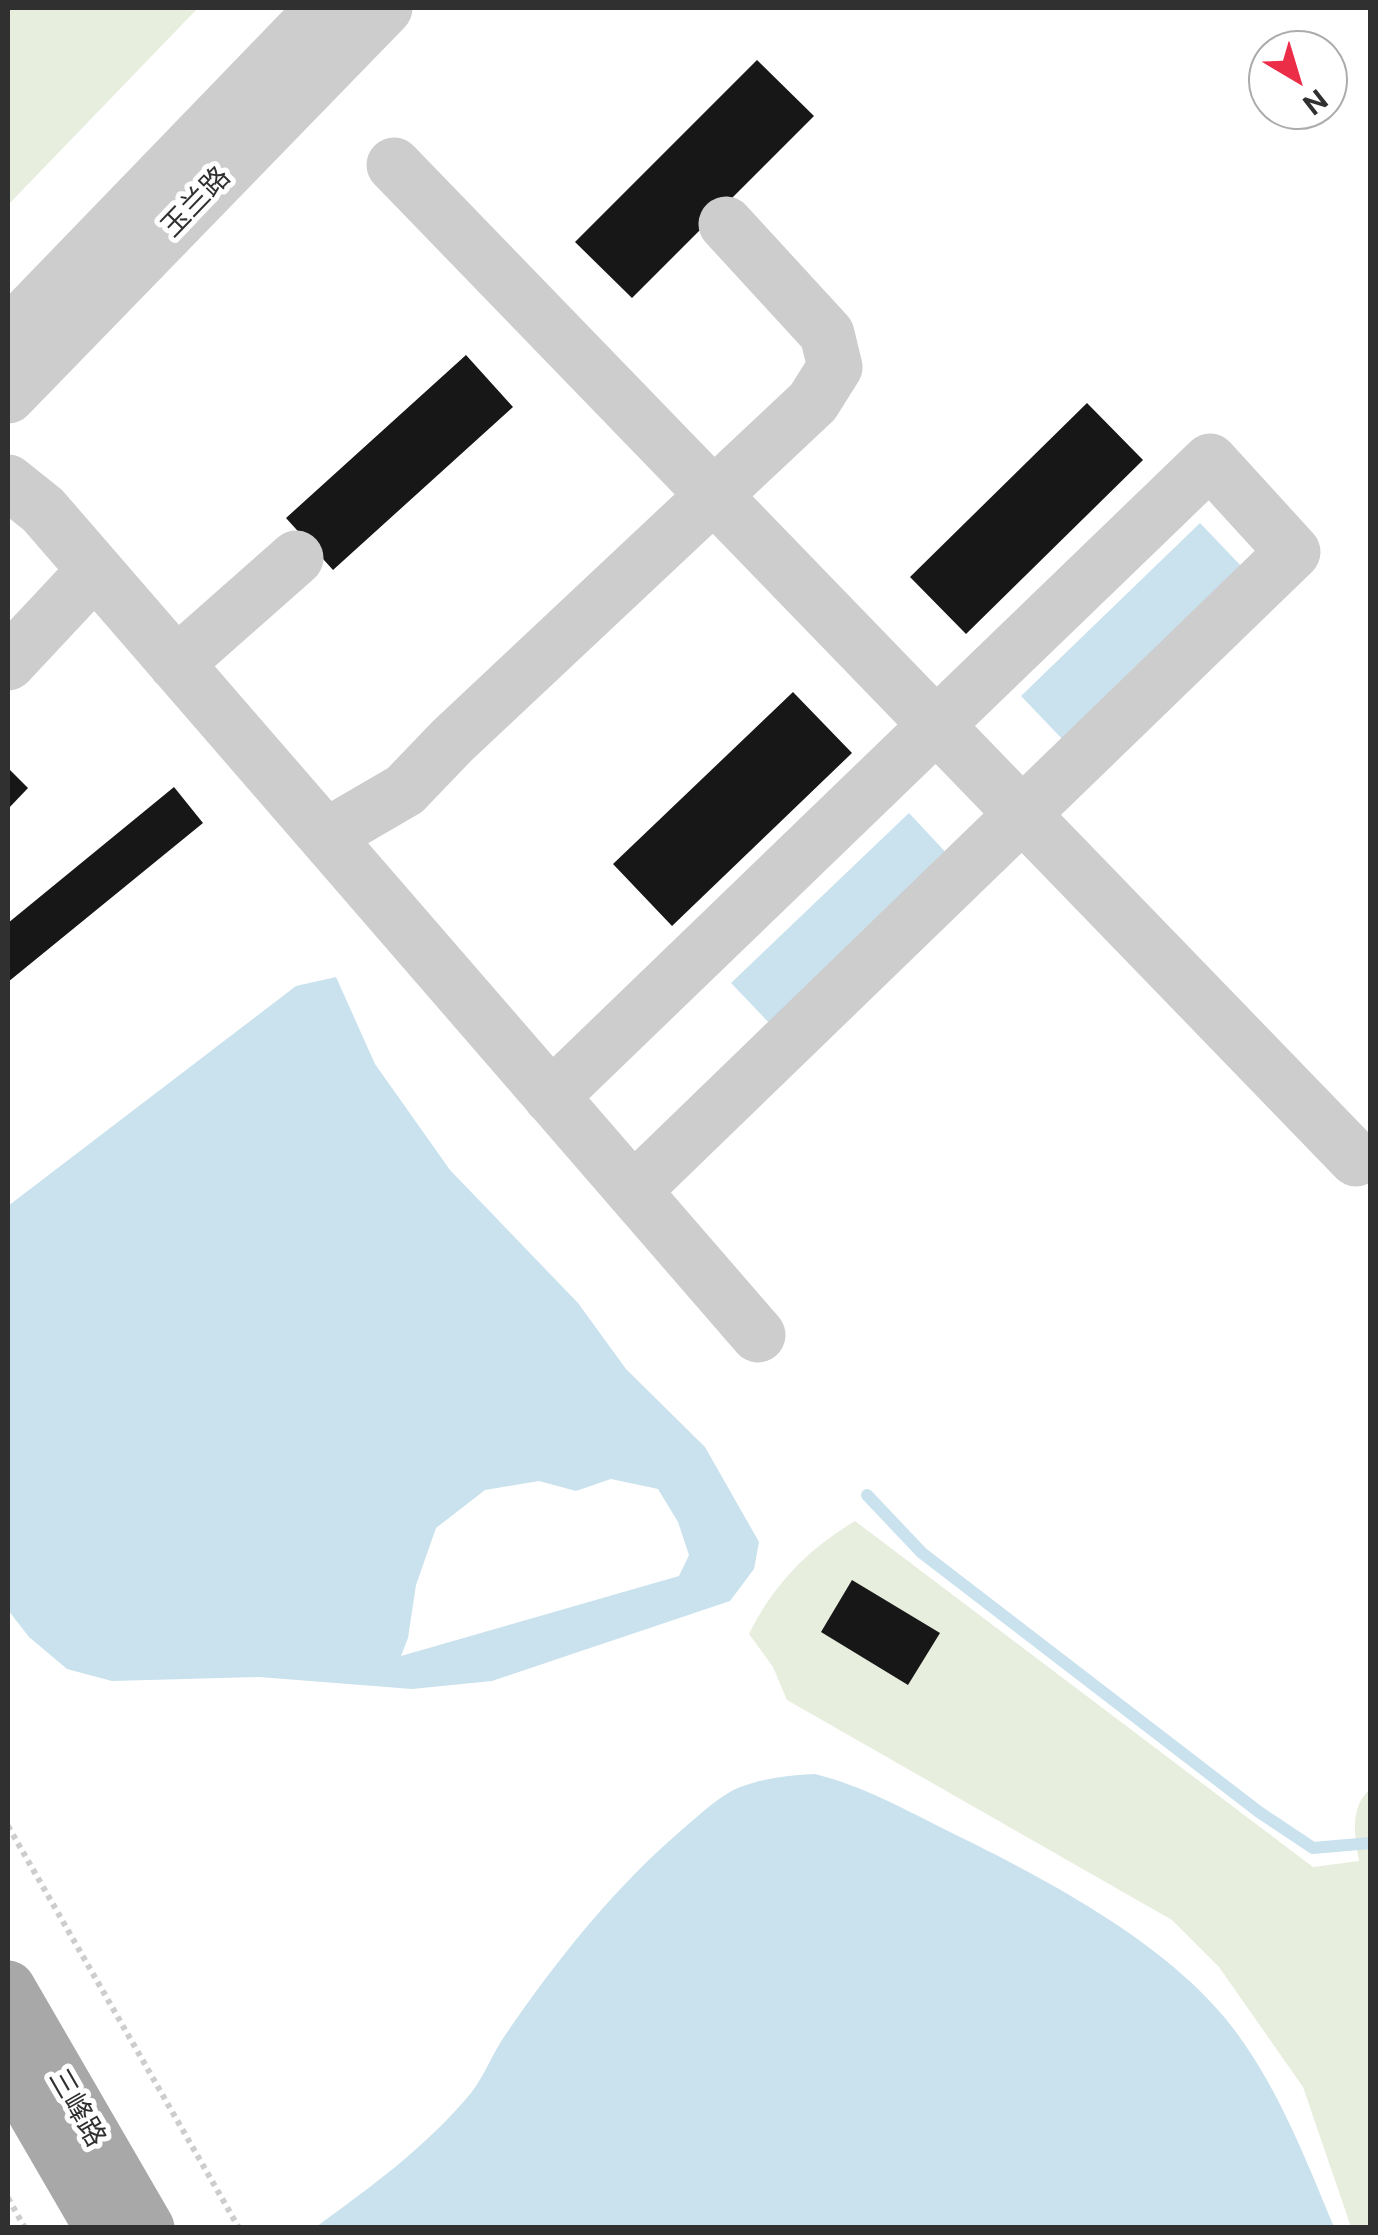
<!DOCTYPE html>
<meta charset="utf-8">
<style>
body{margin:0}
#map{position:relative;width:1378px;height:2235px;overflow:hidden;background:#fff;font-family:"Public Sans",sans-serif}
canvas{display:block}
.frame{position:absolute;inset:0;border:10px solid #303030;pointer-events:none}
.north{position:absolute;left:1248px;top:30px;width:100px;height:100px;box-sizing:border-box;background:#fff;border:2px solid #acacac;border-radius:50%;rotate:142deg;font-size:28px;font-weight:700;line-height:40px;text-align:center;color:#303030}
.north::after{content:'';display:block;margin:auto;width:35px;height:45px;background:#ec2d47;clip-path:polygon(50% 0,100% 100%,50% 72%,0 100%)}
</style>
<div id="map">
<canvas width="1378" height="2235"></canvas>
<div class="frame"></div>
<div class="north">N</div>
</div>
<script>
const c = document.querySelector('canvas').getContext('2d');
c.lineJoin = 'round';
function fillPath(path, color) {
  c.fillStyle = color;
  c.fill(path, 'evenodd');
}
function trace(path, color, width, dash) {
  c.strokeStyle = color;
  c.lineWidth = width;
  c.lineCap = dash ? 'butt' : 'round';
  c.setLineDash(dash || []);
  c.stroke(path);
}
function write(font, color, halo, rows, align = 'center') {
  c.font = font + ' "Public Sans","Noto Sans SC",sans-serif';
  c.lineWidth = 10;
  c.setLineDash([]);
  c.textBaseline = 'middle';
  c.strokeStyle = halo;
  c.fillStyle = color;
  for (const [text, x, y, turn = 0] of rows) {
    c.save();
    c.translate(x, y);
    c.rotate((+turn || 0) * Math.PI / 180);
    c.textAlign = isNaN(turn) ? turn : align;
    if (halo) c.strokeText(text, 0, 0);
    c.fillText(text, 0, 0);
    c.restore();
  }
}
fillPath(new Path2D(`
 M8,8h190l-190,197z
 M855,1521l458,346 46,-6c-4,-26 -10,-53 11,-72v438h-19l-48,-140 -84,-120 -47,-47 -385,-220 -14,-33 -24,-33c25,-50 58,-84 106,-113z`), '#e7eede');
fillPath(new Path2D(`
 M1200,523l45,47 -179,173 -45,-47z
 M909,813l42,45 -178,169 -42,-44z
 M336,977l39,87 75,106 128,133 48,66 79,78 54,95 -5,27 -24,32 -238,80 -80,8 -153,-12 -147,4 -45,-12 -38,-32 -21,-27v-404l288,-220zM611,1479l47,10 20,33 11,33 -10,21 -278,80 7,-18 8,-53 20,-57 49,-38 54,-9 37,10z
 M815,1774c48,12 89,35 133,57 92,45 211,107 277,187 50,61 79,137 109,209h-1018c56,-41 110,-80 155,-134 14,-18 22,-41 35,-59 52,-76 109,-147 179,-207 17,-14 35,-32 55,-40 25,-9 49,-12 75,-13z`), '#cae2ee');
trace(new Path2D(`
 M867,1495l55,58 337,259 54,36 57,-5`), '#cae2ee', 12);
fillPath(new Path2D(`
 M757,60l57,56 -182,182 -57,-56z
 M466,355l47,52 -180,163 -47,-52z
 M1087,403l56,57 -177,174 -56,-57z
 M793,692l59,61 -180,173 -59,-62z
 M8,768l20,20 -20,21z
 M174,787l29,36 -195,159v-59z
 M852,1580l88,53 -32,52 -87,-53z`), '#171717');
trace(new Path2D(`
 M8,1826l231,402
 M8,2198l17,30`), '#cdcdcd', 6, [5, 5]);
trace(new Path2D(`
 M394,165l962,994
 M8,335l316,-327
 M8,396l377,-388
 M8,482l35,28 715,825
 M8,663l87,-93
 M176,664l120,-106
 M326,836l79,-46 47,-49 361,-339 22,-35 -8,-33 -101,-110
 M551,1097l659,-636 83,91 -660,639`), '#cdcdcd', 55);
trace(new Path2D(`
 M8,1988l139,240
 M8,2066l94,162`), '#a8a8a8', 55);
write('28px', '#303030', '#fff', [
 ["玉兰路",196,202,-46],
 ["三峰路",77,2108,60]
]);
</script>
